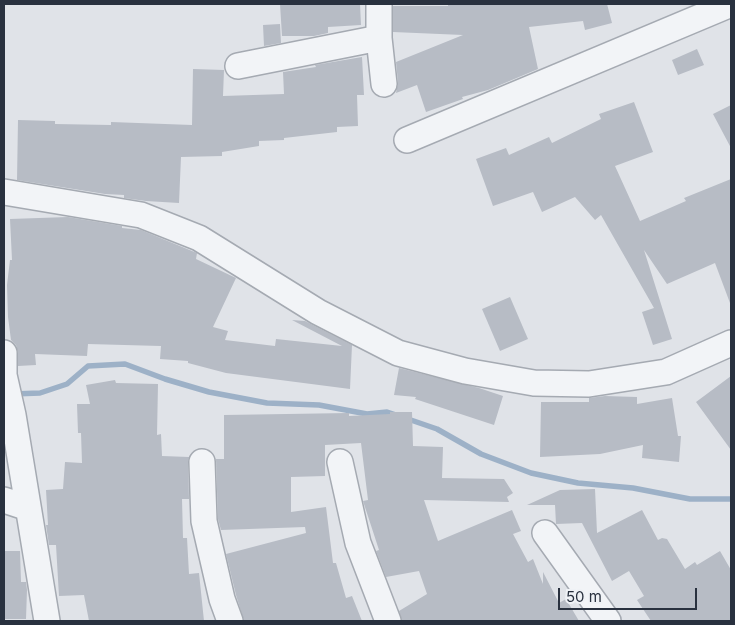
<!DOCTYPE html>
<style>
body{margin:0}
#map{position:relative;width:735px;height:625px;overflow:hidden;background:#e0e3e8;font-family:Inter,sans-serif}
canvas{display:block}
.frame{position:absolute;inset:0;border:5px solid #29313f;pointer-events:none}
.scale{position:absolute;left:558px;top:588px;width:139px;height:22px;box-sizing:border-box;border:2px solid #29313f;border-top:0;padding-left:6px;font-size:15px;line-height:18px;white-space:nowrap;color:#29313f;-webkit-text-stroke:4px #eff2f6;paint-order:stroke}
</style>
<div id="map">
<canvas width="735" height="625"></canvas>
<div class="frame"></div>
<div class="scale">50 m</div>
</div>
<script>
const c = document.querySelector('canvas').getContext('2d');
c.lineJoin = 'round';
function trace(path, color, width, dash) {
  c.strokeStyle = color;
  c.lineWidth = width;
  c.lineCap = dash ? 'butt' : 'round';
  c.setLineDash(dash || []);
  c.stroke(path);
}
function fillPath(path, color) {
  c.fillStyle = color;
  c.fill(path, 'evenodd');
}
trace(new Path2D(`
 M13,394l27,-1 27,-9 21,-18 37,-2 40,15 44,13 58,11 52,2 48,9 20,-2 9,3
 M405,418l32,11 44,25 50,19 47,10 55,5 57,11h41`), '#9db1c7', 5.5);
fillPath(new Path2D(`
 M280,4h80l1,21 -33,2v6l-14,3h-32z
 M448,4h159l5,19 -27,7 -2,-9 -54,6 9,42 -50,21 -26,7 1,2 -37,13 -9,-27 -21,8 2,-11 -2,-20 67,-27 -70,-3v-26h55z
 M280,24l1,19 -17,3 -1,-21z
 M697,49l7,16 -26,10 -6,-15z
 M362,57l2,38h-7l1,31 -21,1v5l-53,6v2l-25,1v5l-37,6v4l-41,1 -2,46 -33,-2 -22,-3v-3l-19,-1 -88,-14 1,-60 37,1v3l56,1v-3l81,3 1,-56 31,1 -1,26 61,-2 -1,-22 33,-5 -1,-2z
 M634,102l19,50 -38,14 25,55 46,-20 -2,-3 47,-19v123l-1,1 -15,-40 -48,21 -23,-34 28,89 -19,6 -11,-33 12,-4 -53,-93 -6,5 -20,-23 -33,15 -9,-20 -40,14 -17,-47 30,-11 3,7 40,-18 3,6 49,-24 -2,-5z
 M731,105v43l-18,-34z
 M68,217l54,9v2l19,2 51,21 5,2 -1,6 40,19 -23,49 15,4 -3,9 50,6 1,-7 66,7 -50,-26 13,1 47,24 -2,44 -124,-16 -38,-10v-2l-28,-2 1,-13 -73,-2 -1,12 -52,-2 1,11 -18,1v-13l-2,-8 -5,-5 -3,-23 -1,-32 3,-25h2l-2,-41z
 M510,297l18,42 -28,12 -18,-42z
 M399,368l80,20 24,8 -9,29 -79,-26 1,-2 -22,-2z
 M731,376v74l-35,-48z
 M115,380l1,3 42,1 -1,51 4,-1 1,22 27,1 -1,5 1,37h-7l1,39h4l2,36 10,-1 5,48h-115l-5,-26 -25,1 -3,-51h-7l-3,-20h2l-2,-35 17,-1 2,-27 17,1 -1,-30h-3l-1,-29h13l-4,-19z
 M605,396l32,1v7l35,-6 6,38h3l-2,26 -37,-4 1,-13 -43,9 -60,3 1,-55h48v-4z
 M390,412h22l1,34 30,1 -1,31 62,1 9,14 -6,4 2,5 -85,-2 14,41 74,-31 9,21 -8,3 15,28 5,-3 10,25v-12l16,31 7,-4 13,22h-177l-3,-10 28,-17 -8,-23 -33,6 -10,-26 3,-1 -16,-49 5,-1 -7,-57 -36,2v31l-34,1v35l35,-5 7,56h3l10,35 6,-2 10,25h-118l-8,-26 -10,-41 80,-21 -1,-6 -84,3 -3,-11 -2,-60h8v-44l125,-2v3l41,-2z
 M595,489l2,44 45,-23 16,30 4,-2 5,1 18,30 10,-7 2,3 23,-14 11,19v51h-80l-14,-21 7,-4 -15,-25 -17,10 -30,-58 -26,1 -1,-19h-28l33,-15z
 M4,551h16l1,31h5l1,8 -1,29h-22z`), '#b7bcc5');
const minor = new Path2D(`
 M379,4v34l5,46
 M238,66l141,-28
 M407,140l324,-136
 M4,192l137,23 58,23 119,74 80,41 67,18 69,12 55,1 77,-12 65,-29
 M4,353v22l9,40 34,206
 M202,462l2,59 18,78 8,22
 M340,462l18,81 30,78
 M4,500l24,8
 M545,533l63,88`);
trace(minor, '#a5aab2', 28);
trace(minor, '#f2f4f7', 25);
</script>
